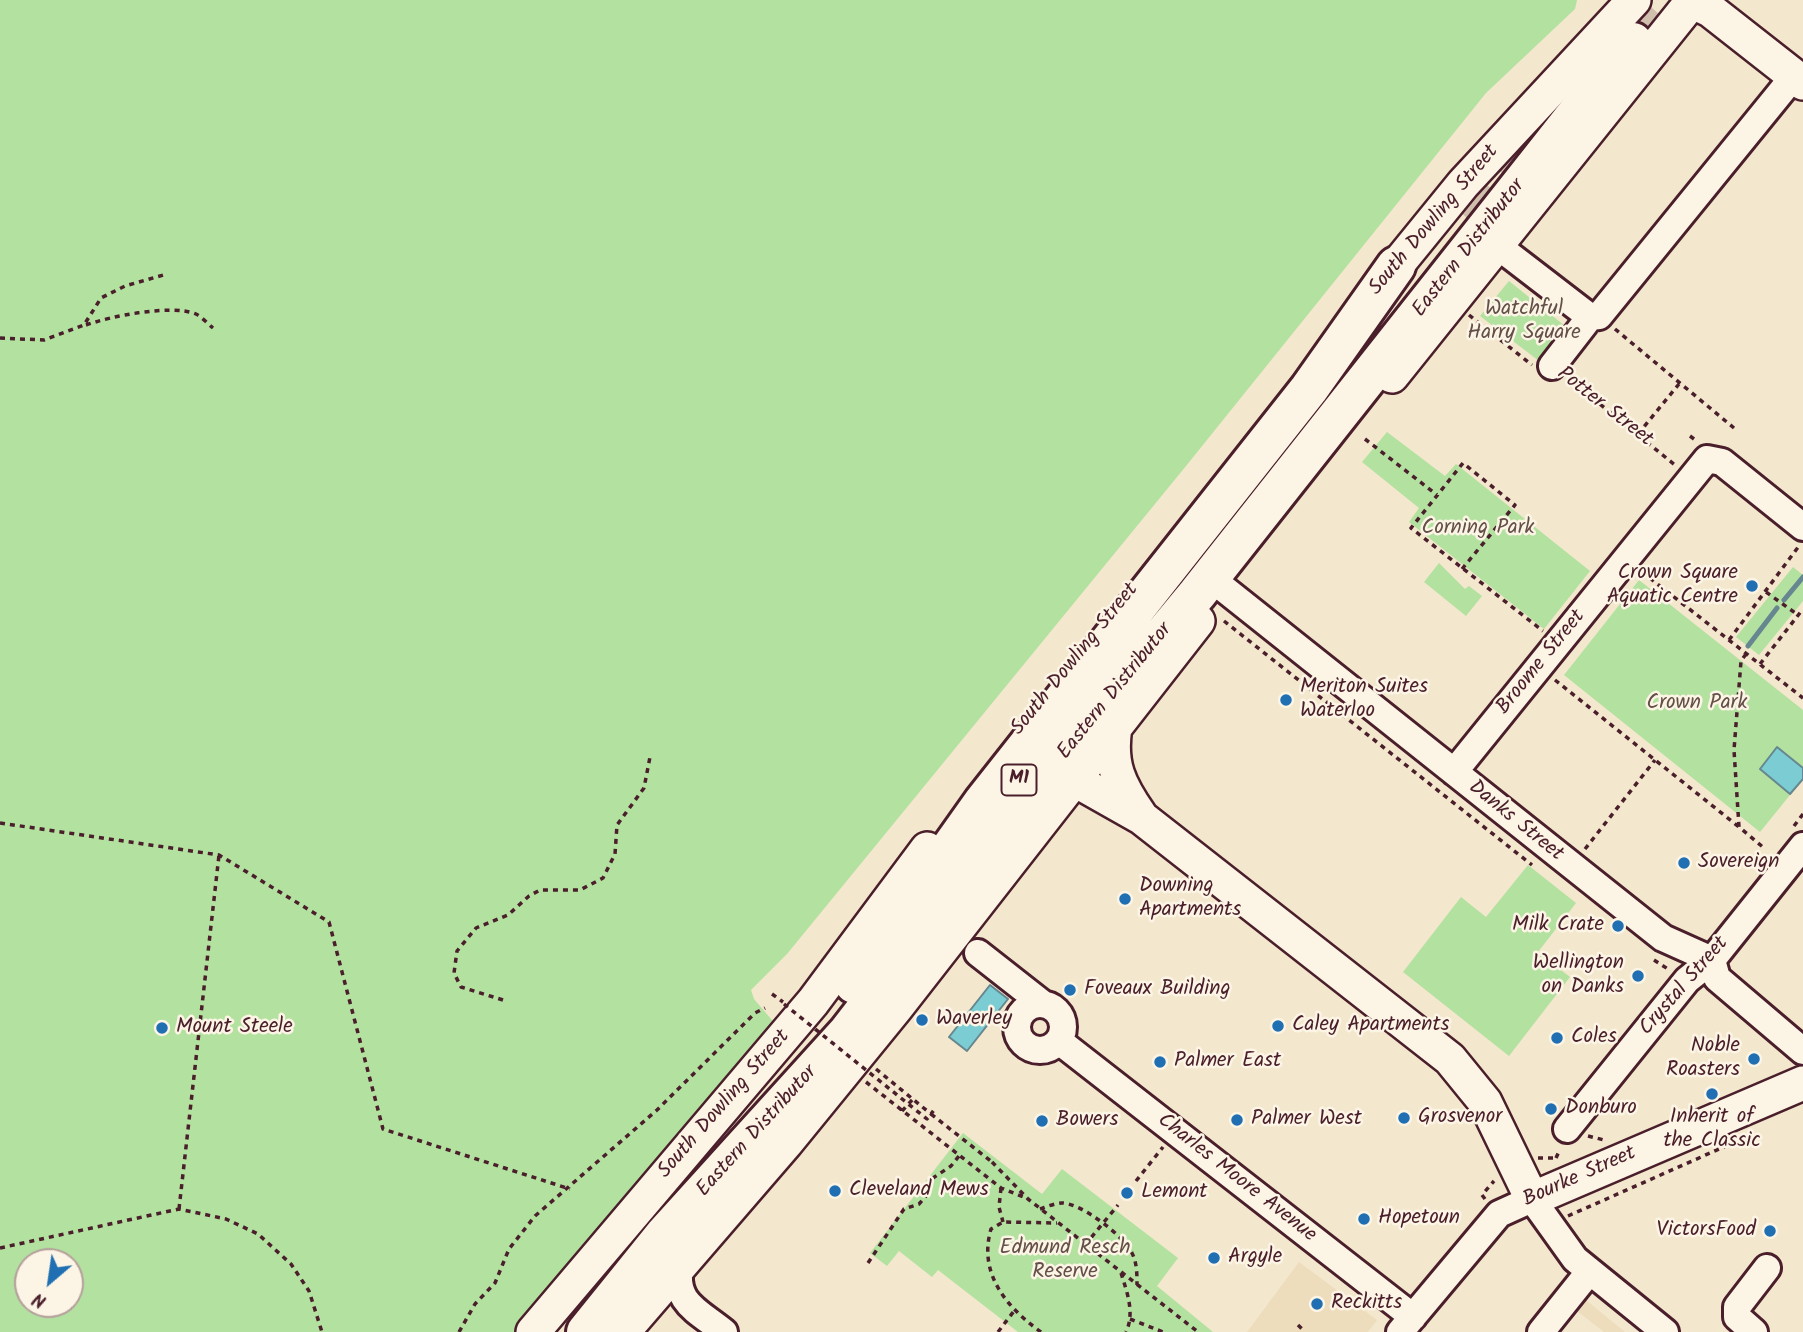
<!DOCTYPE html>
<style>
body{margin:0}
#map{position:relative;width:1803px;height:1332px;overflow:hidden;background:#f3e7cd;font-family:Kalam,sans-serif}
canvas{display:block}
.north{position:absolute;left:14px;top:1248px;width:70px;height:70px;box-sizing:border-box;background:#fcf5e5;border:2px solid #b59f9b;border-radius:50%;rotate:209deg;font-size:19px;font-weight:700;line-height:28px;text-align:center;color:#4a1f2b}
.north::after{content:'';display:block;margin:auto;width:24px;height:32px;background:#1f6fb2;clip-path:polygon(50% 0,100% 100%,50% 72%,0 100%)}
</style>
<div id="map">
<canvas width="1803" height="1332"></canvas>
<div class="north">N</div>
</div>
<script>
const c = document.querySelector('canvas').getContext('2d');
c.lineJoin = 'round';
function fillPath(path, color) {
  c.fillStyle = color;
  c.fill(path, 'evenodd');
}
function trace(path, color, width, dash) {
  c.strokeStyle = color;
  c.lineWidth = width;
  c.lineCap = dash ? 'butt' : 'round';
  c.setLineDash(dash || []);
  c.stroke(path);
}
function write(font, color, halo, rows, align = 'center') {
  c.font = font + ' Kalam,sans-serif';
  c.lineWidth = 5;
  c.setLineDash([]);
  c.textBaseline = 'middle';
  c.strokeStyle = halo;
  c.fillStyle = color;
  for (const [text, x, y, turn = 0] of rows) {
    c.save();
    c.translate(x, y);
    c.rotate((+turn || 0) * Math.PI / 180);
    c.textAlign = isNaN(turn) ? turn : align;
    if (halo) c.strokeText(text, 0, 0);
    c.fillText(text, 0, 0);
    c.restore();
  }
}
fillPath(new Path2D(`
 M1299,1262l78,58 -9,12h-121z
 M1581,1296l44,36h-21l-32,-25z`), '#edddbc');
fillPath(new Path2D(`
 M0,0h1577l-2,9 -89,84 -300,373 -399,488 -36,36 3,9 23,27 -262,306h-515zM28,1262h42v42h-42z
 M1509,281l61,49 -27,34 -63,-48z
 M1387,432l58,44 11,-12 134,107 -46,58 -135,-107 10,-14 -57,-46z
 M1439,563l26,26 4,-3 13,10 -16,20 -42,-34z
 M1793,567l10,8v26l-44,54 -23,-18z
 M1639,580l164,130v69l-43,53 -196,-157z
 M1528,865l48,38 -38,49 32,25 -61,79 -106,-84 58,-75 25,20z
 M963,1133l79,61 20,-25 116,89 -21,28 56,46h-195l-80,-62 -6,7 -33,-26 -12,15 -17,-13z`), '#b3e1a0');
const water = new Path2D(`
 M1777,747l26,21v11l-13,15 -30,-25z
 M990,985l18,14 -41,52 -18,-14z`);
fillPath(water, '#7bccd3');
trace(water, '#678790', 2);
trace(new Path2D(`
 M1784,600l19,-23
 M1748,646l29,-38`), '#678790', 5);
trace(new Path2D(`
 M1633,42l38,-42
 M1466,217l114,-139`), '#d1bfad', 38, [38, 19]);
const minor = new Path2D(`
 M1499,247l91,70
 M1552,366l38,-49 9,-1 195,-240
 M1223,588l440,350 49,22
 M1454,772l253,-313 15,3 81,65
 M978,953l65,51
 M1712,960l5,18 86,73
 M1017 1027a23 23 0 1 1 46 0a23 23 0 1 1-46 0Z
 M1059,1041l354,276
 M1567,1129l120,-149 25,-20 91,-114
 M680,1264c-7,39 17,46 44,68
 M1400,1332l99,-118 33,-15 43,60 90,73
 M1541,1332l48,-60
 M1754,1332l-17,-15v-10l30,-39`);
const major = new Path2D(`
 M1689,0l21,10 93,73
 M1380,286l83,-102 171,-184
 M1392,376l301,-376
 M1115,727c-6,37 4,58 25,88
 M1073,779l69,39 308,241 35,43 47,97 271,-116
 M533,1332l280,-330 114,-153
 M623,1332l163,-189 110,-135 302,-387`);
const highway = new Path2D(`
 M854,984l129,-182 326,-413 87,-123
 M586,1332l79,-98 183,-202 200,-258 149,-180 436,-552`);
trace(minor, '#4a1f2b', 32);
trace(major, '#4a1f2b', 38);
trace(highway, '#4a1f2b', 44);
trace(new Path2D(`
 M1469,315l63,50
 M86,325c25,-9 86,-21 110,-11 6,3 12,10 17,14
 M1615,329l119,99
 M0,338l44,2 40,-15 17,-27 24,-12 42,-12
 M1569,379l106,86
 M1638,434l41,-50
 M1690,436l8,6
 M1365,439l72,56
 M1462,569l53,-64 -52,-42 -52,65 132,103
 M1642,572l161,126
 M1766,592l32,23
 M1224,621l308,244
 M1729,640l70,-94
 M1746,654l-5,7 -7,89 5,77 25,21
 M1760,664l43,-55
 M1555,680l184,147
 M0,823l219,32 110,67 54,207 187,60
 M1794,826l9,-12
 M1585,849l70,-89
 M1654,960l14,9
 M772,994l11,8
 M503,1000l-42,-13 -7,-14 3,-22 19,-23 32,-13 21,-19 11,-6h40l23,-12 12,-24 2,-29 27,-37 6,-31
 M876,1069l55,45 3,-4
 M866,1082l135,106 25,10
 M902,1111l11,-12
 M1588,1136l16,4
 M1538,1158h18
 M1556,1158l4,-9
 M992,1162l36,37 170,133
 M1136,1181l27,-34
 M1001,1188l-2,19 4,15
 M1485,1199l-3,-4 12,-14
 M179,1209l40,-354
 M1040,1209c6,-2 15,-6 22,-6 19,0 62,33 70,50 5,10 5,21 5,32
 M1568,1216l176,-78
 M1085,1245l33,-40
 M0,1248l179,-39 47,10 32,15 33,30 18,27 13,41
 M868,1263l36,-54 15,-5 8,-9 6,-17 18,-12 8,-10
 M1121,1273c6,19 14,40 5,59
 M1130,1319l33,13
 M1298,1325l7,7
 M459,1332l16,-28 20,-21 14,-34 26,-33 122,-106 98,-97 10,-5
 M998,1332l16,-21
 M1041,1332c-35,-25 -63,-59 -50,-103l12,-7 54,1`), '#4a1f2b', 3.5, [5, 5]);
trace(minor, '#fcf5e5', 26);
trace(major, '#fcf5e5', 33);
trace(highway, '#fcf5e5', 38);
trace(new Path2D(`
 M784,1004l143,115 4,-5 61,48`), '#4a1f2b', 3.5, [5, 5]);
for (const [x, y, r, color] of [
 [1752,586,7,"#1f6fb2"],
 [1286,700,7,"#1f6fb2"],
 [1684,863,7,"#1f6fb2"],
 [1125,899,7,"#1f6fb2"],
 [1618,926,7,"#1f6fb2"],
 [1638,976,7,"#1f6fb2"],
 [1070,990,7,"#1f6fb2"],
 [922,1020,7,"#1f6fb2"],
 [1278,1026,7,"#1f6fb2"],
 [162,1028,7,"#1f6fb2"],
 [1557,1038,7,"#1f6fb2"],
 [1754,1059,7,"#1f6fb2"],
 [1160,1062,7,"#1f6fb2"],
 [1712,1094,7,"#1f6fb2"],
 [1551,1109,7,"#1f6fb2"],
 [1404,1118,7,"#1f6fb2"],
 [1237,1120,7,"#1f6fb2"],
 [1042,1121,7,"#1f6fb2"],
 [835,1191,7,"#1f6fb2"],
 [1127,1193,7,"#1f6fb2"],
 [1364,1219,7,"#1f6fb2"],
 [1770,1231,7,"#1f6fb2"],
 [1214,1258,7,"#1f6fb2"],
 [1317,1304,7,"#1f6fb2"]
]) {
  const dot = new Path2D();
  dot.arc(x, y, r, 0, 2 * Math.PI);
  c.fillStyle = color;
  c.fill(dot);
  trace(dot, '#fcf5e5', 2.5);
}
for (const [x, y, w] of [
 [1019,780,35]
]) {
  const box = new Path2D();
  box.roundRect(x - w / 2, y - 15.5, w, 31, 5);
  c.fillStyle = '#fcf5e5';
  c.fill(box);
  trace(box, '#4a1f2b', 2);
}
write('bold 19px', '#4a1f2b', null, [
 ["M1",1019,780]
]);
write('21px', '#4a1f2b', '#fcf5e5', [
 ["South Dowling Street",1435,221,-50],
 ["Eastern Distributor",1470,249,-52],
 ["Potter Street",1604,408,38],
 ["South Dowling Street",1076,660,-51],
 ["Broome Street",1542,663,-51],
 ["Eastern Distributor",1116,692,-51],
 ["Danks Street",1515,822,39],
 ["Crystal Street",1685,987,-49],
 ["South Dowling Street",725,1105,-49],
 ["Eastern Distributor",758,1132,-48],
 ["Bourke Street",1580,1178,-24],
 ["Charles Moore Avenue",1236,1179,38]
]);
write('21px', '#645048', '#fcf5e5', [
 ["Watchful",1524,310],
 ["Harry Square",1524,334],
 ["Corning Park",1478,529],
 ["Crown Park",1697,704],
 ["Edmund Resch",1065,1249],
 ["Reserve",1065,1273]
]);
write('21px', '#4a1f2b', '#fcf5e5', [
 ["Crown Square",1738,574,"right"],
 ["Aquatic Centre",1738,598,"right"],
 ["Meriton Suites",1300,688],
 ["Waterloo",1300,712],
 ["Sovereign",1698,863],
 ["Downing",1139,887],
 ["Apartments",1139,911],
 ["Milk Crate",1604,926,"right"],
 ["Wellington",1624,964,"right"],
 ["on Danks",1624,988,"right"],
 ["Foveaux Building",1084,990],
 ["Waverley",936,1020],
 ["Caley Apartments",1292,1026],
 ["Mount Steele",176,1028],
 ["Coles",1571,1038],
 ["Noble",1740,1047,"right"],
 ["Roasters",1740,1071,"right"],
 ["Palmer East",1174,1062],
 ["Donburo",1565,1109],
 ["Grosvenor",1418,1118],
 ["Inherit of",1712,1118,"center"],
 ["the Classic",1712,1142,"center"],
 ["Palmer West",1251,1120],
 ["Bowers",1056,1121],
 ["Cleveland Mews",849,1191],
 ["Lemont",1141,1193],
 ["Hopetoun",1378,1219],
 ["VictorsFood",1756,1231,"right"],
 ["Argyle",1228,1258],
 ["Reckitts",1331,1304]
], 'left');
</script>
